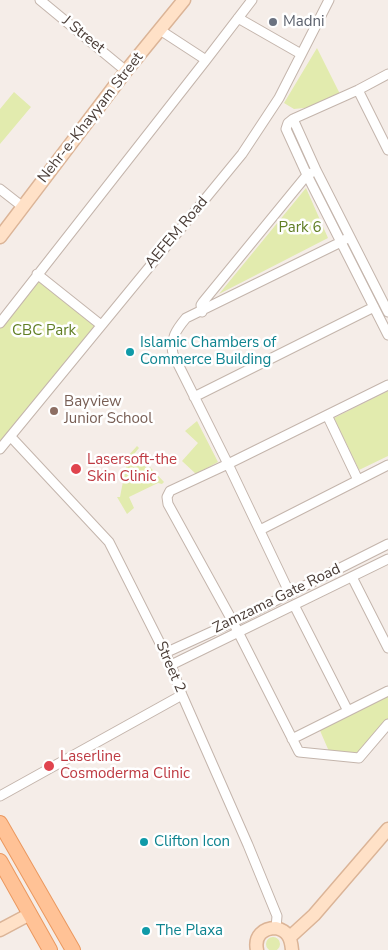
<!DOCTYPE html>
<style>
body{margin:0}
canvas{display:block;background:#f5ede8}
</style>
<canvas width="388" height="950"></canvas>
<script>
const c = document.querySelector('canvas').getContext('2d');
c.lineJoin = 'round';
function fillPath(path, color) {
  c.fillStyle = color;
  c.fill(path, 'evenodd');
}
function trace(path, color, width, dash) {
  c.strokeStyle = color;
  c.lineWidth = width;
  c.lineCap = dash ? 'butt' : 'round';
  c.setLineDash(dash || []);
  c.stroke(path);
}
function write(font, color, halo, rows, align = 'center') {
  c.font = font + ' "Nunito Sans",sans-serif';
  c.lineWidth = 5;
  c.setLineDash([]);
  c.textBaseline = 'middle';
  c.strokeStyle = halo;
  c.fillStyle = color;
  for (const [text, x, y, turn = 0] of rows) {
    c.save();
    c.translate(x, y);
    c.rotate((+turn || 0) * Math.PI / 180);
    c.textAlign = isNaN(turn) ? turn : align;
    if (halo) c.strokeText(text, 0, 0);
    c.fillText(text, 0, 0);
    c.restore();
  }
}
fillPath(new Path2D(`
 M317,48l23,46 -26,13 -20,2 -10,-6z
 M14,92l17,15 -31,37v-35z
 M306,188l22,50 -109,56z
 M37,274l64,51 -101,124v-126z
 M388,391v65l-29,14 -25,-52z
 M197,421l21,41 -22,12 -14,-13 16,-18 -13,-12z
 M137,446l2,2 -5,6 6,5 -1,2 9,8 2,-2 14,15 -2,2 -4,-1 -29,14 5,11 -7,6 -10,-17h3l8,-41z
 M388,691v33l-29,34 -28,-2 -13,-30z
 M266 944a7 7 0 1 1 14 0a7 7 0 1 1-14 0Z`), '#e2ebae');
const street = new Path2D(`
 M40,0l86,71
 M238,18l63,36
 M160,30l46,30
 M388,74l-30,16 -65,29 -5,4 -2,6 21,46 81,160
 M358,90l30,60
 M293,119l23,51 72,142
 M0,189l23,18
 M37,274l64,51
 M202,312l-1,-7 2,-3 104,-127 4,-2
 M0,323l206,-263 46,-60
 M388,385l-160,79 -58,27 -3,6 1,7 65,118 66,130 60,6 29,-34
 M194,397l180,-90
 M327,415l31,65
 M11,437l98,105 62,123 11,30 66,150 29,71 -1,12
 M0,449l242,-295 37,-56 50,-98
 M260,530l128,-65
 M352,577l36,71
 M290,594l-62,-130 -55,-110c-3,-15 3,-24 13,-36l155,-76 8,-5
 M294,605l54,106
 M165,653l68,-31 155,-78
 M171,665l217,-106
 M292,739l96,-48
 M0,796l182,-101`);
const secondary = new Path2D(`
 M0,237l126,-166 58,-71
 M0,930l30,-16
 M290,937l24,-22 74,-86
 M257,950c-3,-14 6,-22 19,-22 12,3 15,10 16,22`);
const primary = new Path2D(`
 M0,823l73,127
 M0,861l50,89`);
trace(street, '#c4b5ac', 11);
trace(secondary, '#dbb497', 15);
trace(primary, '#eb985f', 16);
trace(street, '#fff', 9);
trace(secondary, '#ffe1c7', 12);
trace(primary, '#ffc296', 14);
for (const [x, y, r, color] of [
 [273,22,5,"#6b7280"],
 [130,352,5,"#0f9aa8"],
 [54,411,5,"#8d6e63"],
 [76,469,6,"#e0444e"],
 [49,766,6,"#e0444e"],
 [144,842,5,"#0f9aa8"],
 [146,931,5,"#0f9aa8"]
]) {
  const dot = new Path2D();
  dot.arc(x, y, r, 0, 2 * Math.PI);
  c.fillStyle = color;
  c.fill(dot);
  trace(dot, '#fff', 2);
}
write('15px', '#5b616d', '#fff', [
 ["Madni",283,22]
], 'left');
write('15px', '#493c36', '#fff', [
 ["J Street",83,35,39],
 ["Nehr-e-Khayyam Street",91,118,-52],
 ["AEFEM Road",177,233,-50],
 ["Zamzama Gate Road",277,599,-26],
 ["Street 2",170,667,67]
]);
write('15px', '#617f25', '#fff', [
 ["Park 6",300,228],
 ["CBC Park",44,331]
]);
write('15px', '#0d838f', '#fff', [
 ["Islamic Chambers of",140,343],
 ["Commerce Building",140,360],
 ["Clifton Icon",154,842],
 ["The Plaxa",156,931]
], 'left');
write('15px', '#785e54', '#fff', [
 ["Bayview",64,402],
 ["Junior School",64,419]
], 'left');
write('15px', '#be3a42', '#fff', [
 ["Lasersoft-the",87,460],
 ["Skin Clinic",87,477],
 ["Laserline",60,757],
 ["Cosmoderma Clinic",60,774]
], 'left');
</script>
